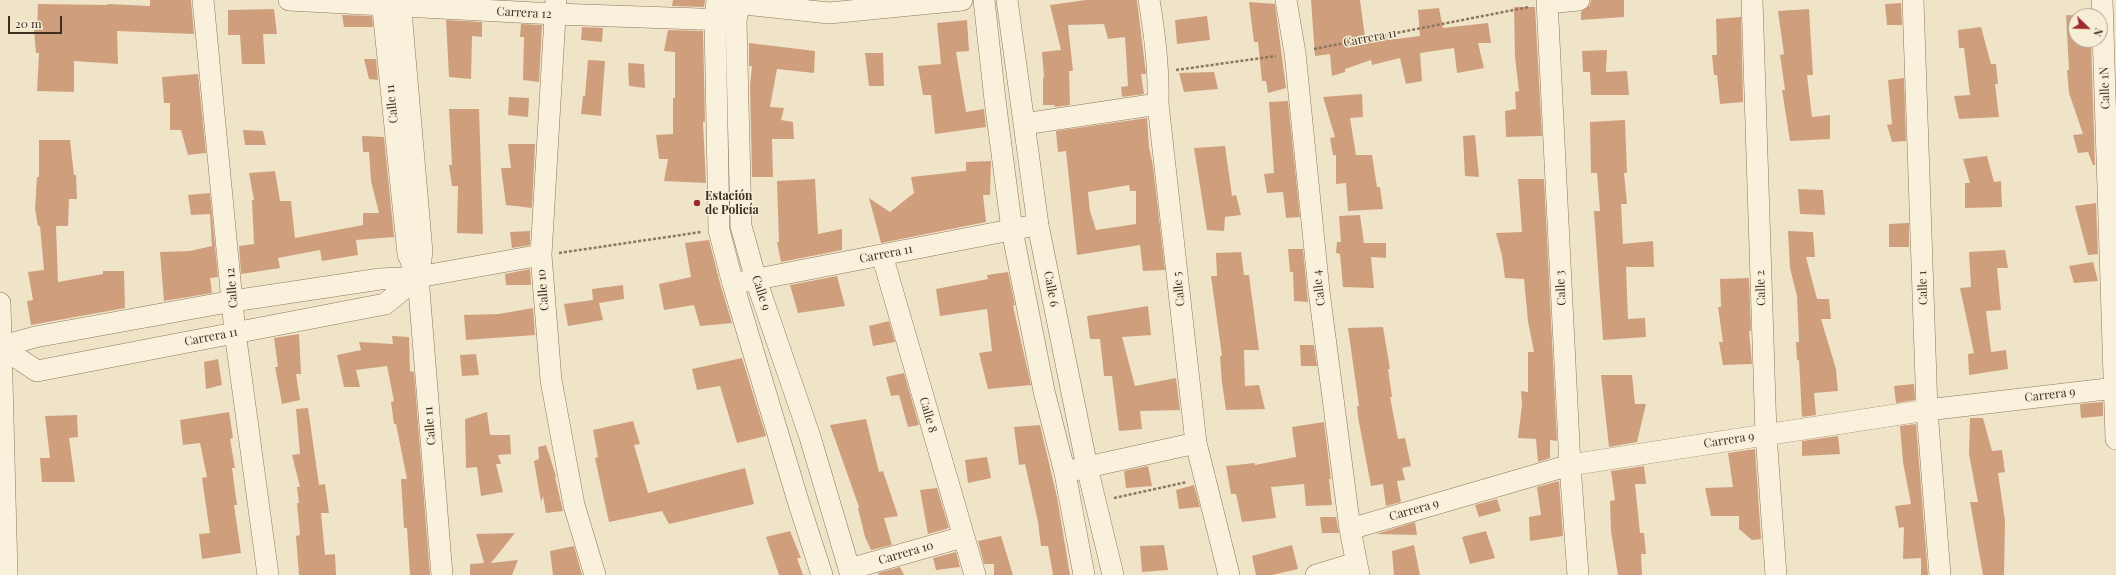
<!DOCTYPE html>
<meta charset="utf-8">
<style>
body{margin:0}
#map{position:relative;width:2116px;height:575px;overflow:hidden;background:#f0e4c8;font-family:"Playfair Display",serif}
canvas{display:block}
.north{position:absolute;left:2068px;top:8px;width:40px;height:40px;box-sizing:border-box;background:#f7eed8;border:1px solid #ada18e;border-radius:50%;rotate:113deg;font-size:11px;font-weight:700;line-height:16px;text-align:center;color:#3d2e20}
.north::after{content:'';display:block;margin:auto;width:14px;height:18px;background:#9e2a2b;clip-path:polygon(50% 0,100% 100%,50% 72%,0 100%)}
.scale{position:absolute;left:8px;top:16px;width:54px;height:18px;box-sizing:border-box;border:2px solid #3d2e20;border-top:0;padding-left:5px;font-size:12px;line-height:14px;white-space:nowrap;color:#3d2e20;-webkit-text-stroke:3px #f7eed8;paint-order:stroke}
</style>
<div id="map">
<canvas width="2116" height="575"></canvas>
<div class="north">N</div>
<div class="scale">20 m</div>
</div>
<script>
const c = document.querySelector('canvas').getContext('2d');
c.lineJoin = 'round';
function fillPath(path, color) {
  c.fillStyle = color;
  c.fill(path, 'evenodd');
}
function trace(path, color, width, dash) {
  c.strokeStyle = color;
  c.lineWidth = width;
  c.lineCap = dash ? 'butt' : 'round';
  c.setLineDash(dash || []);
  c.stroke(path);
}
function write(font, color, halo, rows, align = 'center') {
  c.font = font + ' "Playfair Display",serif';
  c.lineWidth = 3;
  c.setLineDash([]);
  c.textBaseline = 'middle';
  c.strokeStyle = halo;
  c.fillStyle = color;
  for (const [text, x, y, turn = 0] of rows) {
    c.save();
    c.translate(x, y);
    c.rotate((+turn || 0) * Math.PI / 180);
    c.textAlign = isNaN(turn) ? turn : align;
    if (halo) c.strokeText(text, 0, 0);
    c.fillText(text, 0, 0);
    c.restore();
  }
}
fillPath(new Path2D(`
 M150,0h41l3,34 -77,-3 1,33 -44,-3v31l-37,-1 2,-38h-3l-2,-23h3l1,-26 69,1 1,-1 42,2z
 M673,0h32l-1,7 -32,-1z
 M1086,0h51l8,66 1,8h-5l3,20 -22,3 -1,-10 7,-1 -3,-49 -17,2 -4,-15 -36,1 5,46h-4l1,34 -15,2 -1,-2h-11v-27l1,-1 -2,-25 19,-2 -11,-45z
 M1311,0h49l5,37 21,-2 2,5 32,-4 -2,-26 21,-2 4,20 45,-5 3,20h-13l6,25 -27,5 -3,-25 -34,5 2,28 -16,3 -6,-26 -28,7 -1,-5 -26,9v3l-13,4 -2,-22 -15,2z
 M1591,0h33v17l-43,3v-8l9,-7z
 M1249,2l26,2 11,84 -18,5 -2,-12h-4l-4,-39h-4z
 M1901,3l1,22h-15l-2,-21z
 M1514,7h21l7,129 -36,1 -1,-26 11,-2 -1,-17 4,-1 -4,-34z
 M274,9l3,25h-14l2,30h-23l-2,-29h-12v-25z
 M1809,9l4,66h-6l5,42 18,-2v24l-40,2 -8,-51h3l-5,-35 4,-1 -6,-43z
 M342,15l30,1 1,11h-29z
 M2066,15l23,1h-13v24h15l4,125h-2l-5,-13 -10,1 -5,-18 10,-1 -14,-41 -2,-23h2z
 M1207,16l3,24 -33,4 -2,-24z
 M1741,17l2,85 -23,2 -3,-29h-3l-2,-20h5l-1,-36z
 M446,20l36,2v15l-10,-1 -1,43 -22,-2z
 M967,20l2,31 -13,1 10,60 18,-3 2,18 -51,7 -4,-39h-8l-5,-29 23,-2 -4,-41z
 M521,24l21,1 -3,57 -16,-2 1,-43h-4z
 M582,27l21,1 -1,14 -21,-2z
 M1981,27l10,37h5l2,20h-3l4,33 -40,2 -5,-23 16,-1 -6,-47h-5l-1,-18z
 M668,30l35,1 2,91h-2l3,61 -42,-2 4,-22h-9l-3,-24 17,-1v-36h2v-46l-11,-1z
 M749,43l66,8 -1,22 -37,-4 -7,38 14,1 -3,12 12,2 1,17h-22l1,38h-21l-2,-92 2,-19h-3z
 M1607,50l-1,22 21,-1 2,24h-38l-1,-23h-7l-1,-21z
 M865,53h18l1,33h-15z
 M364,59h12l2,21 -9,-1z
 M588,60l17,1 -4,55 -20,-2 2,-18h2z
 M628,63l16,1 1,24 -16,-2z
 M1214,72l4,17 -34,3 -5,-19z
 M198,74l8,79 -18,2 -7,-25h-11v-27h-6l-2,-26z
 M1904,78l2,63 -14,1 -5,-17 5,-1 -4,-44z
 M1362,94l1,23 -13,1 6,37h16l5,32h3l3,22 -35,2 -2,-28 -10,1v-29h-3l-3,-17 5,-1 -12,-40z
 M509,97l20,1 -1,19 -20,-2z
 M1288,101l12,116 -14,1 -3,-26 -16,1 -3,-19 10,-1 -5,-71z
 M449,109h30l4,125 -26,-1 1,-47h-6l-3,-21h3z
 M1147,118l2,29 4,19 12,104 -22,1 -3,-26 -63,10 -11,-104 -8,1 -2,-21zM1129,185l1,6h6v33l-40,6 -6,-19 -2,-19z
 M1625,120l2,53h-3l3,31h-6l2,40 30,-3 1,26h-28l2,52 17,-1 1,19 -43,3 -9,-129h6l-3,-38h-6l-1,-51z
 M243,130l20,1 3,14h-21z
 M1475,135l4,42 -14,-1 -2,-40z
 M362,136l22,1 10,100 -38,3 2,15 -36,6 -2,-11 -42,8 2,10 -39,6 -2,-28 15,-2 -2,-44h2l-5,-27 26,-2 5,30h11l4,37 68,-13v-12h16l-8,-32 -2,-29h-6z
 M39,140h31l4,35h2l1,24h-8l-1,27h-12l2,56 45,-8v-3h21l1,37 -94,17 -4,-24 6,-1 -5,-28 16,-2 -4,-44h-2l-3,-17 2,-32h2z
 M508,144h27l-3,64 -26,-3 -5,-37h10z
 M1225,146l7,50 4,-1 5,20 -16,2 -1,14 -17,-1 -13,-82z
 M1987,156l7,26 7,-1 1,26 -37,1v-25h5l-7,-24z
 M991,161l-1,34h-7l3,27 -105,21 -12,-45 21,14 24,-19 -3,-16 55,-6v-9z
 M815,179l3,55 24,-5v21l-61,12 -4,-20h2l-2,-61z
 M1518,179h26l13,262 -7,-1v18l-12,4 -2,-23 -18,-1 4,-33 -1,-14 7,1v-40h6l-6,-31 -4,-42 -19,-1 -3,-22 -6,-23 26,-1z
 M1798,189l25,1 2,25 -25,-1z
 M210,193l8,84 -8,1 2,15 -48,8 -4,-49 30,-1 22,-5 -2,-32 -19,1 -3,-20z
 M2096,203l2,51 -10,1 -13,-49z
 M1360,215l4,28h22v15l-15,-1 3,31 -31,-1 -3,-33 -4,-1 1,-11h4l-2,-26z
 M1909,223v24h-20v-23z
 M530,231v14l-18,3 -2,-16z
 M1788,231l25,1 2,25h-9l11,42h12l2,20h-10l15,50 2,22 -24,2 2,22 -14,2 -3,-57h-2l-1,-18h3l-2,-46 -7,-28z
 M709,240l12,47 11,36 -32,3 -6,-21 -30,5 -5,-26 32,-7 -6,-34z
 M1288,249h15l5,53 -14,-1 -1,-29h-3z
 M2005,250l3,18h-11l4,42 -15,1 5,41 15,-2 2,19 -39,6 -1,-21 6,-1 -14,-65 11,-1 -2,-35z
 M1241,252l3,23h5l10,75h-15l1,36 14,-1 6,24 -39,1 -4,-27 -2,-27h2l-11,-80h6l-1,-23z
 M2093,262l5,19 -24,2 -5,-17z
 M530,269l1,16h-25l-1,-11z
 M1008,272l7,33 -2,1 18,79 -43,4 -9,-36 13,-2 -5,-42 -47,7 -4,-27 52,-10 -1,-4z
 M837,276l8,30 -47,7 -8,-28z
 M1749,278l2,53h-2l3,33 -29,1 -4,-23h4l-5,-35h3l-1,-28z
 M623,285l1,14 -25,4 4,17 -35,6 -4,-22 29,-4 -1,-11z
 M1148,306l3,29 -29,2 13,49 41,-8 4,32 -40,1 2,18 -23,2 -7,-55h-8l-4,-37h-10l-3,-23z
 M533,308l2,27 -69,5 -2,-25 35,-1z
 M889,321l6,21 -22,4 -4,-20z
 M1383,327l7,42h-2l4,28h-2l8,42 7,-1 6,28 -9,2 3,12 -8,1 4,21 -15,4 -3,-22 -12,2 -13,-69 -1,-11h2l-11,-78z
 M299,334l2,40h-5l4,26 -18,4 -7,-37h3l-4,-29z
 M392,336l17,1 1,34 4,1 16,203h-20l-3,-47h-3l-3,-49h6l-11,-55h-2l-3,-22 3,-1 -7,-35 -31,4 4,17h-16l-7,-32 24,-5 -2,-8 34,2z
 M1300,345h14l3,21h-16z
 M476,354l3,21 -17,1 -2,-21z
 M742,358l24,78 -29,7 -17,-57 -23,4 -5,-21z
 M218,359l4,26 -16,4 -2,-27z
 M904,373l15,52 -11,2 -9,-32 -8,1 -5,-19z
 M1601,375h31l3,29h11l-9,38 -28,5z
 M1914,384l1,16 -19,3 -2,-17z
 M2103,402v14l-22,2 -1,-14z
 M308,408l11,77 6,-1 4,29h-8l4,42 10,-1 1,21h-37l-3,-39 4,-1 -3,-32h2l-2,-16h3l-8,-32 8,-1 -4,-45z
 M229,412l4,26 -3,1 5,29h-3l5,37h-3l7,48 -39,6 -3,-25 11,-1 -8,-55 5,-1 -7,-34 -17,2 -3,-25z
 M487,412l3,23h20l1,19 -13,1 3,9h-5l7,28 -22,4 -4,-29 -11,1 -1,-49z
 M77,415l1,22 -9,1 6,44h-33l-2,-24h10l-5,-42z
 M1970,418h13l9,33 10,-1 3,22 -7,1 7,48 -1,54h-21l-13,-73h8l-9,-48z
 M866,419l13,53 4,-1 15,45 -14,2 8,27 -21,5 -6,-13 -7,-29 1,-1 -29,-82z
 M633,421l7,23 -6,1 14,48 97,-25 9,36 -85,20 -7,-13 -53,11 -14,-64 3,-1 -5,-27z
 M1324,422l7,57h-2l3,26 -26,1 -2,-22 -33,3 5,31 -34,4 -6,-28h-5l-5,-28 29,-3v2l41,-8 -4,-30z
 M1916,424l12,151h-7v-17l-18,1 1,-32 -5,1 -4,-22 16,-2 -8,-42 -3,-36z
 M1040,425l17,72 13,78h-17l-5,-29h-7l-3,-24 -13,-58 -6,1 -5,-38z
 M1838,436l2,18 -38,2v-15z
 M546,445l10,31 -1,1 8,34 -17,2 -3,-17 -2,6 -7,-41 5,-2 -1,-12z
 M1755,449l6,90 -9,1 -13,-11v-13h-28l-6,-28 28,-1 -5,-34z
 M987,457l4,21 -23,5 -3,-23z
 M1148,466l4,20 -26,2 -2,-17z
 M1644,466l2,18h-11l5,49h4l2,21h-5l1,21h-24l-7,-44 -1,-30 5,-1 -4,-29z
 M1559,481l4,55 -33,5 -1,-24 12,-2 -4,-28z
 M1194,485l6,22 -21,2 -3,-19z
 M937,488l12,40 -21,6 -8,-44z
 M1497,499l4,12 -22,6 -4,-12z
 M1320,517h16l3,16h-17z
 M1415,522l2,13 -41,-1z
 M790,531l11,27h-4l6,17h-24l-13,-38z
 M1486,531l9,27 -25,6 -8,-27z
 M515,533l-24,30 27,-3 -6,15h-42v-11l14,-1 -8,-29z
 M1001,536l12,39h-19v-11h-10l-6,-23z
 M1164,545l4,25 -26,2 -2,-26z
 M1292,545l6,24 -26,6h-16l-4,-19z
 M1414,545l6,30h-26l-2,-24z
 M574,546l8,29h-29l-3,-24z
 M956,552l4,15 -24,3 -3,-12z
 M900,567l4,8h-25l-1,-2z`), '#cf9f7d');
const minor = new Path2D(`
 M203,0l32,332 33,243
 M289,0l266,14 173,6
 M382,0l26,254 10,23
 M400,0l22,252 -4,25 24,298
 M556,0l-15,255 10,125 23,125 21,70
 M717,0l-2,20 4,210 14,54 66,220 23,71
 M740,0l-4,21 5,205 15,54 54,157 41,138
 M984,0l11,100 17,130 32,161 21,82 19,102
 M1007,0l31,225 49,242 26,108
 M1149,0c6,35 10,69 9,104l38,339 33,132
 M1286,0l9,53 24,238 31,238 9,46
 M1547,0l23,465 8,110
 M1752,0l14,434 10,141
 M1913,0l14,410 13,165
 M2102,0l14,439
 M726,2l103,11 133,-13
 M1547,3l32,-3
 M1024,124l134,-20
 M882,255l93,320
 M742,282l284,-55
 M0,303l7,272
 M0,347l35,-10 198,-36 147,-22 38,-2 123,-22
 M1,347l36,24 348,-67 33,-27
 M1074,470l122,-27
 M1350,529l220,-64 357,-55 189,-22
 M849,569l114,-32
 M1316,575l40,-12`);
trace(minor, '#8d765c', 22);
trace(new Path2D(`
 M1314,49l215,-42
 M1176,70l100,-14
 M559,253l142,-21
 M1114,498l73,-16`), '#8d765c', 2.5, [3, 2]);
trace(minor, '#faf1dc', 21);
for (const [x, y, r, color] of [
 [697,203,4,"#9e2a2b"]
]) {
  const dot = new Path2D();
  dot.arc(x, y, r, 0, 2 * Math.PI);
  c.fillStyle = color;
  c.fill(dot);
  trace(dot, '#f7eed8', 1.5);
}
write('12px', '#3d2e20', '#f7eed8', [
 ["Carrera 12",524,13,3],
 ["Carrera 11",1370,38,-11],
 ["Calle 1N",2105,88,-92],
 ["Calle 11",392,104,-96],
 ["Carrera 11",886,254,-11],
 ["Calle 12",232,288,-95],
 ["Calle 4",1319,288,-97],
 ["Calle 3",1561,288,-93],
 ["Calle 2",1761,288,-92],
 ["Calle 1",1923,288,-92],
 ["Calle 6",1051,289,79],
 ["Calle 5",1179,289,-96],
 ["Calle 10",543,290,-95],
 ["Calle 9",761,293,72],
 ["Carrera 11",211,337,-11],
 ["Carrera 9",2050,395,-7],
 ["Calle 8",928,415,74],
 ["Calle 11",430,426,-95],
 ["Carrera 9",1729,440,-9],
 ["Carrera 9",1414,510,-16],
 ["Carrera 10",906,553,-16]
]);
write('bold 12px', '#3d2e20', '#f7eed8', [
 ["Estación",705,196],
 ["de Policía",705,210]
], 'left');
</script>
